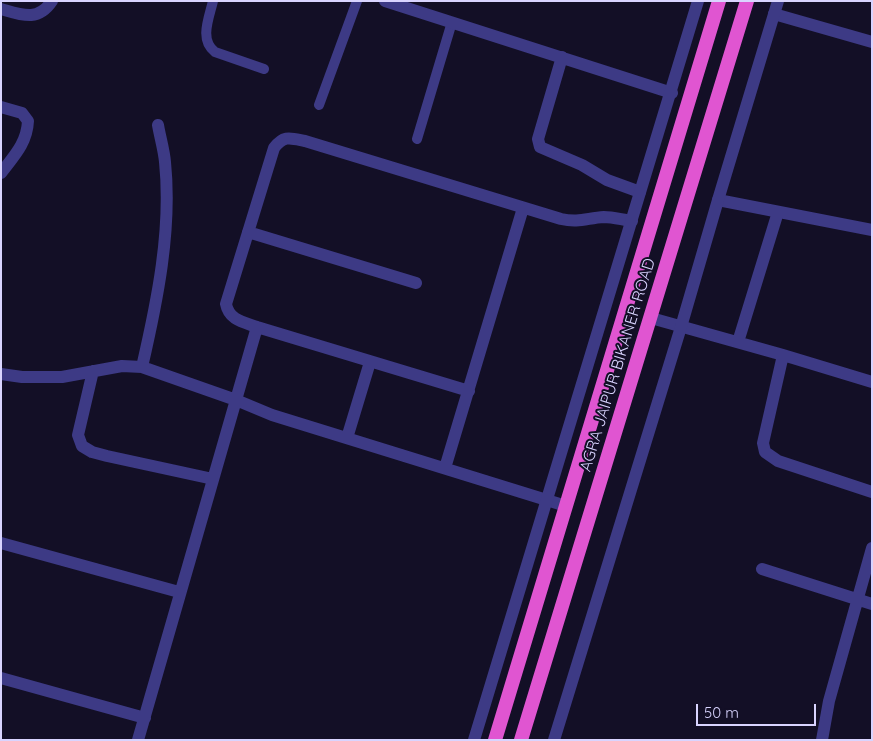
<!DOCTYPE html>
<style>
body{margin:0}
#map{position:relative;width:873px;height:741px;overflow:hidden;background:#130f26;font-family:Quicksand,sans-serif}
canvas{display:block}
.frame{position:absolute;inset:0;border:2px solid #d9d4ff;pointer-events:none}
.scale{position:absolute;left:696px;top:704px;width:120px;height:22px;box-sizing:border-box;border:2px solid #d9d4ff;border-top:0;padding-left:6px;font-size:15px;line-height:18px;white-space:nowrap;color:#d9d4ff;-webkit-text-stroke:4px #130f26;paint-order:stroke}
</style>
<div id="map">
<canvas width="873" height="741"></canvas>
<div class="frame"></div>
<div class="scale">50 m</div>
</div>
<script>
const c = document.querySelector('canvas').getContext('2d');
c.lineJoin = 'round';
function trace(path, color, width, dash) {
  c.strokeStyle = color;
  c.lineWidth = width;
  c.lineCap = dash ? 'butt' : 'round';
  c.setLineDash(dash || []);
  c.stroke(path);
}
function write(font, color, halo, rows, align = 'center') {
  c.font = font + ' Quicksand,sans-serif';
  c.lineWidth = 4;
  c.setLineDash([]);
  c.textBaseline = 'middle';
  c.strokeStyle = halo;
  c.fillStyle = color;
  for (const [text, x, y, turn = 0] of rows) {
    c.save();
    c.translate(x, y);
    c.rotate((+turn || 0) * Math.PI / 180);
    c.textAlign = isNaN(turn) ? turn : align;
    if (halo) c.strokeText(text, 0, 0);
    c.fillText(text, 0, 0);
    c.restore();
  }
}
trace(new Path2D(`
 M213,1c-4,17 -14,39 2,51l49,17
 M319,105l38,-104
 M417,139l35,-117`), '#3d3a85', 10);
trace(new Path2D(`
 M385,1l287,92
 M1,9c21,6 37,13 51,-8
 M774,14l98,28
 M562,57l-24,82 2,8 42,18 25,15 33,12
 M1,107l21,6 6,8c-1,22 -14,35 -27,52
 M718,200l154,30
 M248,232l168,51
 M651,318l132,37 89,27
 M738,342l40,-130
 M783,355l-20,88 2,9 13,9 94,31
 M142,367c15,-65 30,-137 23,-205 -1,-12 -5,-25 -7,-37
 M93,371l-15,64 4,11 10,6 15,4 106,23
 M1,374l21,3h40l60,-11 20,1 94,33 36,15 294,91
 M469,391l-212,-64c-14,-5 -28,-7 -31,-23l48,-156c10,-13 16,-10 31,-7l256,78c18,4 26,-1 43,-2 9,0 19,3 28,4
 M347,438l23,-76
 M445,468l78,-260
 M1,543l178,49
 M762,569l110,35
 M1,678l144,40
 M138,740l119,-413
 M822,740l7,-39 43,-153`), '#3d3a85', 12);
trace(new Path2D(`
 M474,740l224,-739
 M554,740l127,-413 37,-127 60,-199`), '#3d3a85', 12);
trace(new Path2D(`
 M495,740l224,-739
 M521,740l226,-739`), '#e055d1', 14);
write('16px', '#d9d4ff', '#130f26', [
 ["AGRA JAIPUR BIKANER ROAD",618,365,-73]
]);
</script>
